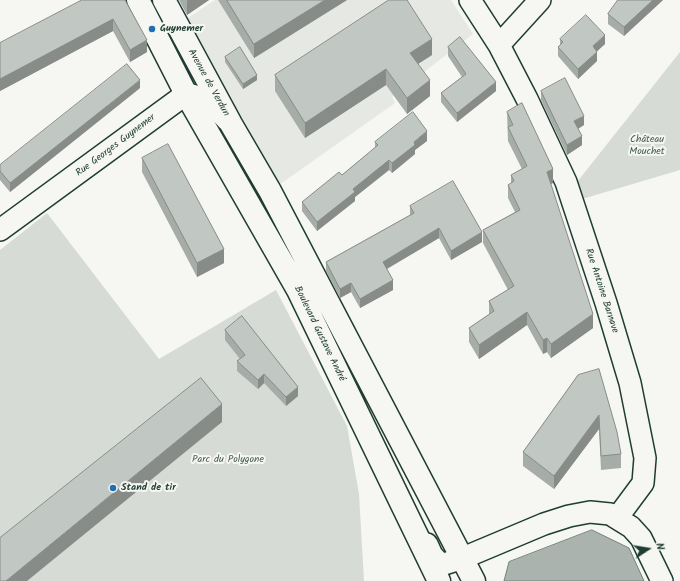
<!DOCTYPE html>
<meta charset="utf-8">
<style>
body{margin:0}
#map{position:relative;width:680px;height:581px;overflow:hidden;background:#f6f6f2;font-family:Kalam,sans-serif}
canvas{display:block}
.north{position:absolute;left:628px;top:529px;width:40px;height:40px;-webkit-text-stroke:3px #f6f6f2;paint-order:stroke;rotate:78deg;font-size:11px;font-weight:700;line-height:16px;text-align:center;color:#1f3d34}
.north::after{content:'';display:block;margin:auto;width:14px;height:18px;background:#1f3d34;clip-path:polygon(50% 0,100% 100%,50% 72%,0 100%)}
</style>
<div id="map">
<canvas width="680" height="581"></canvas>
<div class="north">N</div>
</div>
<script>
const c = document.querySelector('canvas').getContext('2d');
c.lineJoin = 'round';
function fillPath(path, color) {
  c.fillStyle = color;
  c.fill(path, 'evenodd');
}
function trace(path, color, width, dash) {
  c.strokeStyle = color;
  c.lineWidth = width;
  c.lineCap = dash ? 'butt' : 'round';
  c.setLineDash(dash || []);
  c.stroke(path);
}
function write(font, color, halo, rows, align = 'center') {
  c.font = font + ' Kalam,sans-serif';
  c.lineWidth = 4;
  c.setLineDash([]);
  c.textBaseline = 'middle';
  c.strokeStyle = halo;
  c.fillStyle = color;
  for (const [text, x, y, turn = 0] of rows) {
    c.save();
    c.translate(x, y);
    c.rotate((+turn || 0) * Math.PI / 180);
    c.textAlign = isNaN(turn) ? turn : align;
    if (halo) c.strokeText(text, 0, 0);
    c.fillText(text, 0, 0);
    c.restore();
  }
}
fillPath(new Path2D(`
 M215,0h236l22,34 -81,63 3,6 -116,82 -91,-167z`), '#e6e8e4');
fillPath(new Path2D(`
 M680,52v118l-98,29 -5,-17z
 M47,213l112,146 117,-69 71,136 12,68 5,87h-364v-331z`), '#d6dbd6');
const water = new Path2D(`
 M592,530l37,18 15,33h-140l5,-19z`);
fillPath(water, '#aab3ae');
trace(water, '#72847d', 1);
const minor = new Path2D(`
 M470,0l29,45 28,54 39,83 40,121 24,80 15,75 -2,25 -26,35
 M499,45l41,-45
 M0,230l186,-136c20,3 28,12 41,26
 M427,544l5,11 9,10 22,-7 81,-34 25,-8 21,-4 20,2 21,13 10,11 21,43`);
const major = new Path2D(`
 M138,0l48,94 112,196 141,291
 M164,0l67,124 39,67 204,390`);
trace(minor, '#1f3d34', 24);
trace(major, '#1f3d34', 25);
trace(minor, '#f6f6f2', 21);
trace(major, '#f6f6f2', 22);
fillPath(new Path2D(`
 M125,0l22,52 -17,10 -17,-31 -113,60v-48z
 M179,0h30l-22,15z
 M218,0h129l-93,58z
 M618,0h45l-39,36 -16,-12v-10z
 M560,39l45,5 -8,7v10l-19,18 -20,-23v-9l2,-2z
 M448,47l48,44 -39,31 -16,-20v-9l21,-16 -14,-21z
 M432,55l-14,9 12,32 -23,18 -21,-29 -81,53 -30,-47v-16z
 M225,57l32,23 -14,9 -18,-27z
 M140,88l-130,104 -10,-12v-15z
 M541,91l43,34 -6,4 4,16 -15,10 -26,-55z
 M507,112l46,71 -3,1 43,144 -42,30 -4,-6 -4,2 -16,-29 -48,34 -10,-17v-14l20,-13v-14l19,-11 -25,-47v-13l32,-18 -7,-14v-13l3,-2v-8l11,-6 -14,-28z
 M427,141l-12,9v4l-23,19 -3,-3 -34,27v4l-38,30 -15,-20v-9l40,-27 33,-27v-6z
 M142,158l82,105 -27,14 -55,-105z
 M410,206l72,36 -31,18 -12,-22 -52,31 6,21 -33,18 -9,-16 -11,6 -14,-27v-9l84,-47z
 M225,330l73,66 -12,10 -22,-23 -6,6 -21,-18v-10l3,-2 -15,-19z
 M578,375l43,79v14l-20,2 -2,-41 -45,60 -31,-23v-14z`), '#a6aca8');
fillPath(new Path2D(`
 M188,0h21l-22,15v-14z
 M325,0h22l-93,58v-14z
 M653,0h10l-39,36v-9z
 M113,19v12l-113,60v-12z
 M605,35v9l-12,11v-9z
 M432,39v16l-22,14v-16z
 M147,40v12l-17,10v-12z
 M597,52v9l-19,18v-10z
 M386,69v16l-81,53v-15z
 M257,75v5l-14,9v-5z
 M140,80v8l-130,104v-9z
 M430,80v16l-23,18v-16z
 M496,82v9l-39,31v-9z
 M584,116v9l-10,6v-10z
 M427,131v10l-12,9v4l-23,19v-10l22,-21z
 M582,136v9l-15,10v-10z
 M389,160v10l-34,27v4l-38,30v-9l36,-33z
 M553,169v14l-6,3v-14z
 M439,228v10l-56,33v-9z
 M482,232v10l-31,18v-9z
 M224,249v14l-27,14v-14z
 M393,280v10l-33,18v-9z
 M351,283v9l-11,6v-9z
 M527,312v13l-48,34v-14z
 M593,314v14l-42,30v-14z
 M547,338v14l-4,2v-14z
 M264,374v9l-6,6v-9z
 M298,387v9l-12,10v-9z
 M222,404v18l-195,159h-21z
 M599,415v14l-45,60v-13z`), '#878c88');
const building = new Path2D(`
 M82,0h43l22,40 -17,10 -17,-31 -113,60v-36z
 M227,0h98l-71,44z
 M389,0h18l25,39 -22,14 20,27 -23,18 -21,-29 -81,54 -30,-48z
 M618,0h35l-29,27 -16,-13z
 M586,15l19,20 -12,11 4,6 -19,17 -20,-22 5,-5 -3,-3z
 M460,37l36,45 -39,31 -16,-20 25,-19 -18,-27z
 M240,47l17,28 -14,9 -18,-27z
 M127,64l13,16 -130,103 -10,-12v-6z
 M565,78l19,38 -10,5 8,15 -15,9 -26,-54z
 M522,103l31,66 -6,3 46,142 -42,30 -4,-6 -4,2 -16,-28 -48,33 -10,-17 25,-17 -5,-10 25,-15 -31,-56 37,-20 -12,-25 6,-4 -3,-6 16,-9 -19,-39 5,-2 -6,-13z
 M413,112l14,19 -13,11 1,3 -23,18 -3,-3 -36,29 2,3 -38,30 -15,-20 37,-30 3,3 36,-30 -3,-3z
 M168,144l56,105 -27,14 -55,-105z
 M453,181l29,51 -31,19 -12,-23 -56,34 10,18 -33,19 -9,-16 -11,6 -14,-27 88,-49 -4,-7z
 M242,316l56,71 -12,10 -22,-23 -6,6 -21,-19 8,-6 -20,-25z
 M599,369l18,63 4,22 -20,2 -2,-41 -45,61 -31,-24 55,-77z
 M201,378l21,26 -216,177h-6v-43z`);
fillPath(building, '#c1c8c3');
trace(building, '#878c88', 1);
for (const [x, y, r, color] of [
 [152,29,4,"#1f6fb2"],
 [113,488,4,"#1f6fb2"]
]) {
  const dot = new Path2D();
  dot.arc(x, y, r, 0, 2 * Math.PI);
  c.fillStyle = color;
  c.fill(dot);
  trace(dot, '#f6f6f2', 1.5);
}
write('bold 10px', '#1f3d34', '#f6f6f2', [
 ["Guynemer",160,29],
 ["Stand de tir",121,488]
], 'left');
write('10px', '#1f3d34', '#f6f6f2', [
 ["Avenue de Verdun",208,83,61],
 ["Rue Georges Guynemer",116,146,-37],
 ["Rue Antoine Barnave",601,291,72],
 ["Boulevard Gustave André",319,334,64]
]);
write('10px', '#445d54', '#f6f6f2', [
 ["Château",647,140],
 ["Mouchet",647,152],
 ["Parc du Polygone",228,460]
]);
</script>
